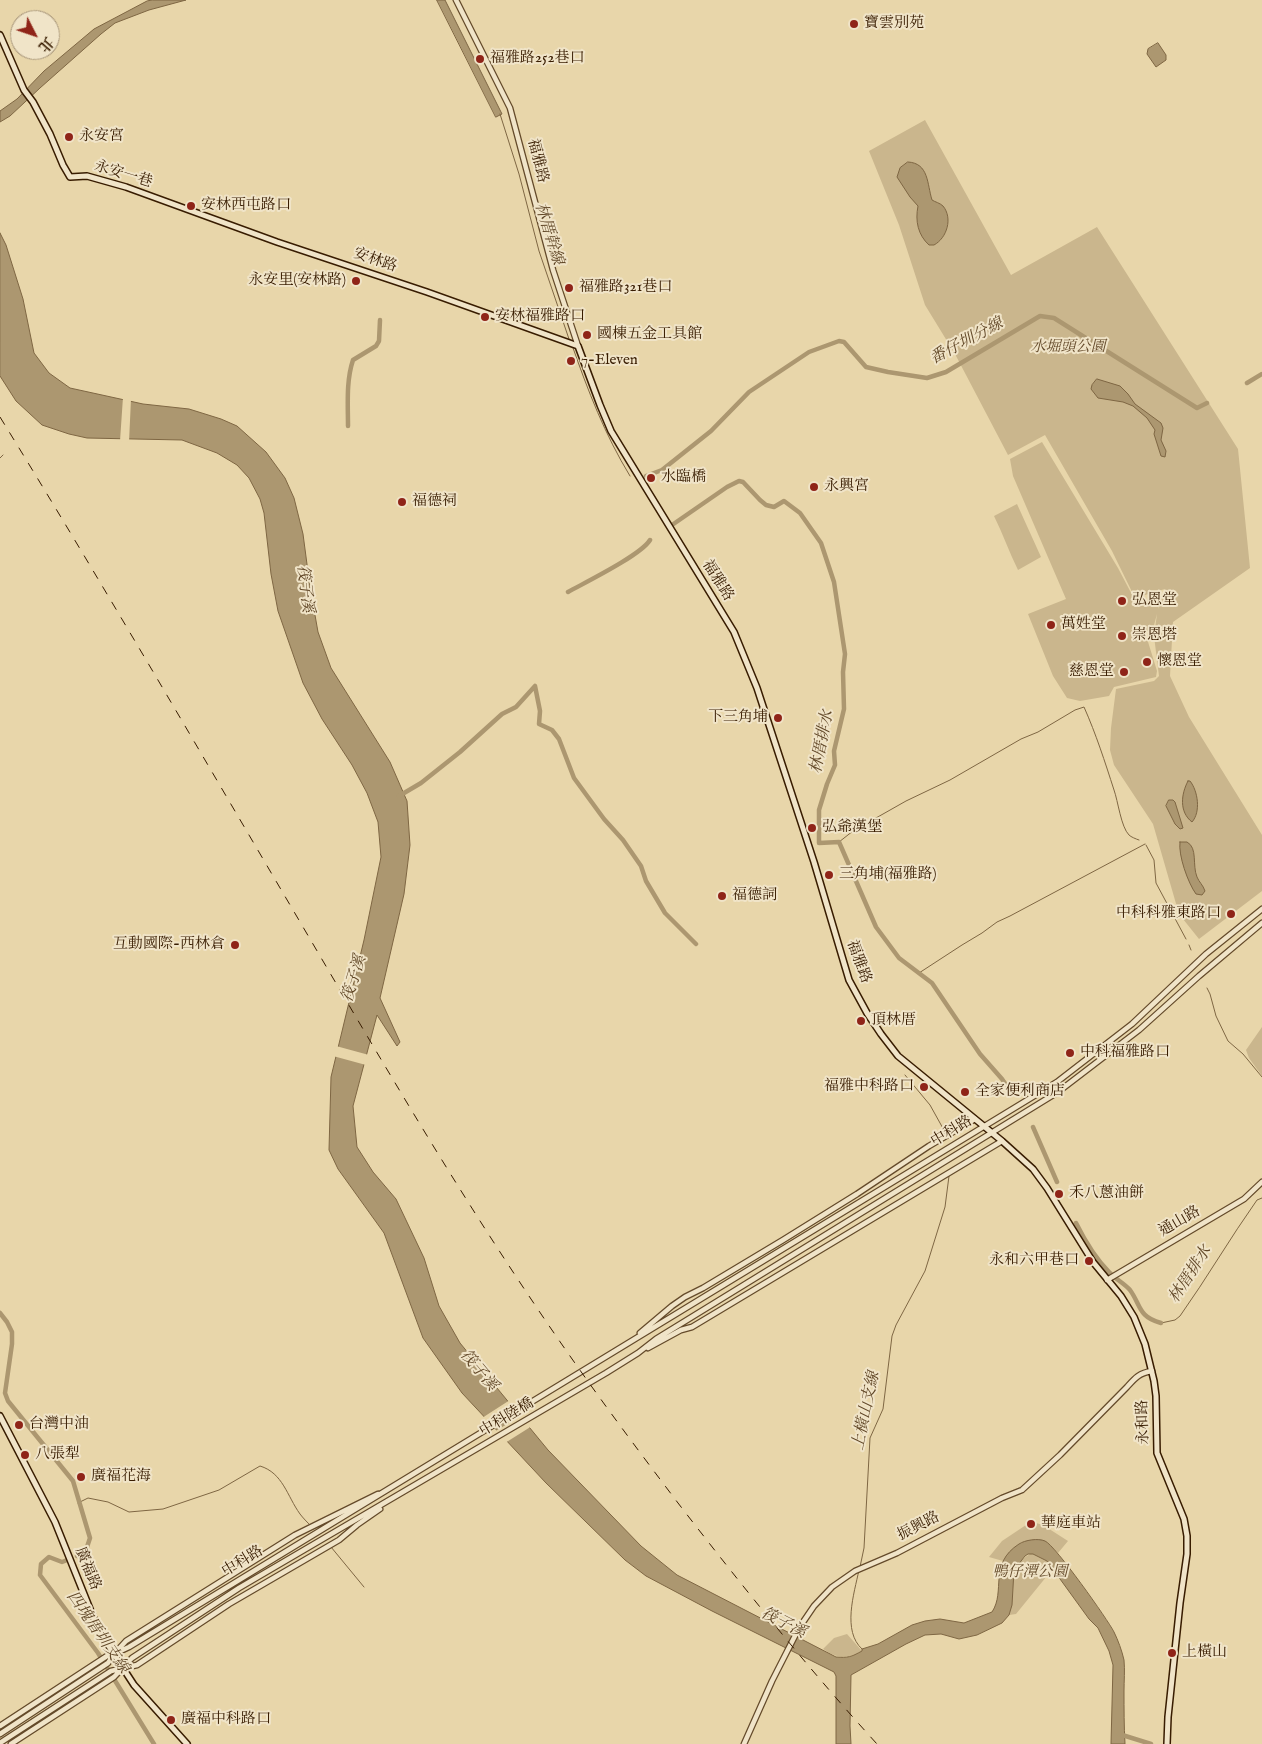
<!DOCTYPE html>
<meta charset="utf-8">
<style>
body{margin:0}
#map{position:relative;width:1262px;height:1744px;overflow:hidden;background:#e8d6aa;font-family:"IM FELL English","Noto Serif TC",serif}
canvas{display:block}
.north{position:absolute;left:10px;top:10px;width:50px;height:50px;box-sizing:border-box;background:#f0e4c8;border:1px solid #a69478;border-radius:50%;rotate:131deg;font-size:14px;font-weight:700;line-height:20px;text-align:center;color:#381c00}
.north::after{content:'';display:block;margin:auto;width:18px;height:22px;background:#8f2418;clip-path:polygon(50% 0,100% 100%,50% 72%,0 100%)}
</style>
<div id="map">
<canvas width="1262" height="1744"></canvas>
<div class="north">北</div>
</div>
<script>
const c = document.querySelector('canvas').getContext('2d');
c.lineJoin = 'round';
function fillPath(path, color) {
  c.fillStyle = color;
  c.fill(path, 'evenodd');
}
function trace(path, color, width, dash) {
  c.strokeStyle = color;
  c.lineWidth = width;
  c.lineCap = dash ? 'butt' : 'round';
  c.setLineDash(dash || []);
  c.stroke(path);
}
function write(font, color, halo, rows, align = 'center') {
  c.font = font + ' "IM FELL English","Noto Serif TC",serif';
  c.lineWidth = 4;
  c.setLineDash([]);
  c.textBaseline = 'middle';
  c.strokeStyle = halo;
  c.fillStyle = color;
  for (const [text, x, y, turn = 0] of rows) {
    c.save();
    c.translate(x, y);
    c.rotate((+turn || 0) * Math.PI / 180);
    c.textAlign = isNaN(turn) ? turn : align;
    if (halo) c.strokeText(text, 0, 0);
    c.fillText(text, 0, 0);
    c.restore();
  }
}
fillPath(new Path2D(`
 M925,120l86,155 86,-48 141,222 12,119 -77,54 -3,54 19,41 73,118v56l-63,48 -20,-25 -26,-90 -39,-59 -4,-15 1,-22 5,-39 38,-8 5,-5 -5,-40 3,-22 -4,15 -8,3 12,39 -1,6 -42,10 -5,9 -29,5 -13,-3 -14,-22 -25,-62 38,-15 -53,-123 -3,-17 32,-17 76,126 20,38 21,-6 -1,9 7,-20 -30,9 -23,-47 -67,-116 -37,20 -53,-101 -30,-49 -26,-80 -30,-74z
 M1017,504l24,53 -23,13c-9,-18 -15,-36 -24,-54z
 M1262,1027v49l-13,-18 -3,-8z
 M1036,1523l7,2 25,16 -10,12 -13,-12h-16l4,13 14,7 4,10 -35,43 -7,1c6,-21 -2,-49 21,-61l-4,-12 -6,1 -17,18 -14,-4 13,-16 24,-16z
 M847,1634l15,17c-15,8 -25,8 -39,-2l11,-11z`), '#cab68d');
const water = new Path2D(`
 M153,0h33l-37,10 -34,13 -14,11 -61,54 -30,28 -10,6v-11l17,-12 27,-28 50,-42 53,-28z
 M437,0h8l57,114 -6,3z
 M1158,43l8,12v5l-10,7 -9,-13 1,-5z
 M908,162c21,1 19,22 24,38 3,2 8,3 11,6 10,12 4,32 -9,39h-5c-11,-10 -14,-24 -11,-39l-8,-9 -13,-20 3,-9z
 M0,233l6,12 17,54 11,54 15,20 21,15 73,16 46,5 32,10 16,7 29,26 19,26 9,20 9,36 7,53 8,45 13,36 59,94 17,39 3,44 -6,49 -24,104 20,44 -3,4 -20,-31 -24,91 4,41 16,25 23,27 28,59 15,48 21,37 88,107 93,96 36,29 159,82c12,1 15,0 26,-6v-2l16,-5 34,-19 13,-4 15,-2 24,4 28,-11c14,-21 -4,-48 27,-68 6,-4 19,-6 26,-3 10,4 63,79 69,91 4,8 8,19 10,28 1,10 0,21 0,31 0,18 0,35 1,53h-14l2,-79 -4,-14 -11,-23 -9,-9 -42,-58 -14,-7h-5l-3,2 -11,14 -2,35 -3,10 -7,8 -25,12 -18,4 -18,-5 -16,1 -19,9 -55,31 -1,51 1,18h-15v-68l-2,-4 -122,-61 -66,-35 -21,-16 -79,-77 -84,-90 -39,-55 -39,-105 -46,-64 -9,-19 2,-73 33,-137 17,-83 -3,-35 -11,-29 -15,-28 -30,-46 -19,-36 -25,-72 -7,-37 -7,-61 -4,-14 -11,-21 -12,-13 -20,-12 -35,-13 -95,-2 -18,-4 -27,-9 -26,-24 -16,-25z
 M1097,379l23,7 8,8 7,10 26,19 2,5 -2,12 5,11 -1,6 -4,-1 -7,-22 1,-4 -8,-12 -14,-12 -10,-4 -25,-4 -7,-9 1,-4z
 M1188,781h2c8,10 11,31 2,41 -13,-10 -11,-28 -4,-41z
 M1169,800h4l2,2 8,26 -3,1 -5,-5 -9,-18z
 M1180,842h7c11,6 5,23 10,35 2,5 6,8 8,14l-3,4 -6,-1c-8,-11 -18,-39 -16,-52z`);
fillPath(water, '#ac9770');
trace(water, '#7e6643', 1);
fillPath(new Path2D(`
 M123,397l8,2 -2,43 -9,-1z
 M336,1046l33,9 -3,10 -33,-9z
 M510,1400l10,12 -28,17 -10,-11z
 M522,1415l10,11 -27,17 -11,-11z`), '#e8d6aa');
trace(new Path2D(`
 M500,114l19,60 20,77 31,91
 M572,345c16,46 33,90 58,131
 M0,458l3,-3
 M839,842l14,-11 53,-30 44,-21 71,-41 17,-7 37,-22 9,-3c12,27 21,55 30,83 4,11 7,37 15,45 2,2 7,4 10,5
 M1146,845l8,15 2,23 30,56
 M1189,945l2,5
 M919,973l43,-28 20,-12 15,-11 13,-6 135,-72
 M1207,988l3,6 6,22 12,25 15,13 19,23
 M905,1075l25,30 15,27
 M1161,1323l14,-3 5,-4c27,-38 50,-78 77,-116l5,-2
 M78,1503l10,-5 20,4 21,10 34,-3 56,-19 41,-24c23,7 27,30 40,48 3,4 7,8 11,12
 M331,1547l33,40
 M860,1567l4,-19 6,-110 13,-29 9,-73 4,-11 29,-54 20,-64 4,-31
 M859,1570c-5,24 -17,61 3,79`), '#7e6643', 1);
trace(new Path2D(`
 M1247,383l15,-9
 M348,426c0,-21 -2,-45 5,-66l23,-14 3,-5 1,-21
 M646,476l16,-6 49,-39 38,-39 60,-40 30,-11 5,1 22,25 22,5 39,6 19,-6 94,-56 14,2 143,90 10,-5
 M672,525l55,-38 12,-6 4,1 17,18 6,5 8,2 10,-6 16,12 21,30 13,39 11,72 -2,18 1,37 -10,42 1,14 -8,19 -8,26v33l20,-1 37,85 23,31 33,25 48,71 22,25 9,13
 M568,592c18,-10 73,-37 82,-52
 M399,796l22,-13 39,-31 42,-38 14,-7 19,-21 5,25 -1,13 13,6 7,9 15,39 30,41 19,21 18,26 5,15 19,32 31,31
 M1033,1127l24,55
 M1076,1223c9,18 19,35 33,49 6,7 15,11 21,18 11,15 8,27 31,33
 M0,1313l7,9 5,10v12l-7,49 3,8 65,80 17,57 -5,15 -8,3
 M70,1559l-8,3 -13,-5 -8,7 -1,11 58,78 56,91
 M1119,1734l32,10`), '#ac9770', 4.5);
const tertiary = new Path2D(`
 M456,0l54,108 43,162 25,76
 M1107,1280l137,-81 18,-17
 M640,1333l32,-27 13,-9 18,-9 80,-48 74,-46 72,-48 46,-27
 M648,1348l33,-18 11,-3 310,-186
 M0,1726l107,-70 7,-2 12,-13 169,-106 83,-41
 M0,1734l108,-71 6,-9 15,-7 928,-565 75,-58 74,-70 56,-45
 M0,1743l111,-72 26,-6 92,-61 110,-64 18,-15 23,-16
 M11,1744l103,-67 18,-19 107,-70 367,-215 32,-20 18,-14 402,-247 81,-62 60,-54 63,-53
 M744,1744l28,-63 27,-53 15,-22 18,-19 23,-16 42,-18 105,-55 20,-8 38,-35 67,-68c8,-9 12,-14 25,-16`);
const secondary = new Path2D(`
 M0,35l24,55 9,12 17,32 13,31 7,12 17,-1 39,11 151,55 150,50 151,54 22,59 11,26 123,201 23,56 57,174 35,118 18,33 14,21 17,22 104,85 31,28 14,19 46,74 28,34 13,21 11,27 9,37 2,15 1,57 27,66 3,17v18l-7,49 -12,114 -1,27
 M0,1416l55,106 41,102 12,21 26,40 53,59`);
trace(tertiary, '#644a2a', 7);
trace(secondary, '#381c00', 8);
trace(tertiary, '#f0e4c8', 4.5);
trace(secondary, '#f0e4c8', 5);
trace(new Path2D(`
 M0,417c104,169 203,340 303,510 74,126 148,253 230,375 46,69 95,135 145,201 64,83 129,164 199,241`), '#381c00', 1, [9, 9]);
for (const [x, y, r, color] of [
 [854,24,5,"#8f2418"],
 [480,59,5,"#8f2418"],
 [69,137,5,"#8f2418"],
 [191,206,5,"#8f2418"],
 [356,281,5,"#8f2418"],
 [569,288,5,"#8f2418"],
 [485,317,5,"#8f2418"],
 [587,335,5,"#8f2418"],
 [571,361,5,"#8f2418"],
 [651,478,5,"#8f2418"],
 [814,487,5,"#8f2418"],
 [402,502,5,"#8f2418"],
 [1122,601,5,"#8f2418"],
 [1051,625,5,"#8f2418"],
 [1122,636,5,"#8f2418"],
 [1147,662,5,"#8f2418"],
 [1124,672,5,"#8f2418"],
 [778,718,5,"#8f2418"],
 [812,828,5,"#8f2418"],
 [829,875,5,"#8f2418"],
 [722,896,5,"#8f2418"],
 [1231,914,5,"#8f2418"],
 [235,945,5,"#8f2418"],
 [861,1021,5,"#8f2418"],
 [1070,1053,5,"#8f2418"],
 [924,1087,5,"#8f2418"],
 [965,1092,5,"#8f2418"],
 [1059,1194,5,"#8f2418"],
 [1089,1261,5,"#8f2418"],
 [19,1425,5,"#8f2418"],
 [25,1455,5,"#8f2418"],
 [81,1477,5,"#8f2418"],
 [1031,1524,5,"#8f2418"],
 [1172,1653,5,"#8f2418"],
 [171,1720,5,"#8f2418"]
]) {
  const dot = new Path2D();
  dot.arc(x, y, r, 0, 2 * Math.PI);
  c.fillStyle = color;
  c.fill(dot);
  trace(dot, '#f0e4c8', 2);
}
write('15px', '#381c00', '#f0e4c8', [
 ["寶雲別苑",864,24],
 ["福雅路252巷口",490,59],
 ["永安宮",79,137],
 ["安林西屯路口",201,206],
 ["永安里(安林路)",346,281,"right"],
 ["福雅路321巷口",579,288],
 ["安林福雅路口",495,317],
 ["國棟五金工具館",597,335],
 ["7-Eleven",581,361],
 ["水臨橋",661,478],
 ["永興宮",824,487],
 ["福德祠",412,502],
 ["弘恩堂",1132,601],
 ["萬姓堂",1061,625],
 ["崇恩塔",1132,636],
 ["懷恩堂",1157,662],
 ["慈恩堂",1114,672,"right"],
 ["下三角埔",768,718,"right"],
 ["弘爺漢堡",822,828],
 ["三角埔(福雅路)",839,875],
 ["福德詞",732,896],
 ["中科科雅東路口",1221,914,"right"],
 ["互動國際-西林倉",225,945,"right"],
 ["頂林厝",871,1021],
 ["中科福雅路口",1080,1053],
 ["福雅中科路口",914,1087,"right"],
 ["全家便利商店",975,1092],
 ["禾八蔥油餅",1069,1194],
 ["永和六甲巷口",1079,1261,"right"],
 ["台灣中油",29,1425],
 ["八張犁",35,1455],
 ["廣福花海",91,1477],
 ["華庭車站",1041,1524],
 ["上橫山",1182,1653],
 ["廣福中科路口",181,1720]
], 'left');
write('15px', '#381c00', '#f0e4c8', [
 ["福雅路",537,161,76],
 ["永安一巷",123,175,17],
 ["安林路",375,261,19],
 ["福雅路",717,581,58],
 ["福雅路",858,962,70],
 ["中科路",952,1132,-31],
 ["通山路",1180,1222,-30],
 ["中科陸橋",507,1418,-31],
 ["永和路",1144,1422,-92],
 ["振興路",919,1527,-27],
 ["中科路",243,1562,-31],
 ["廣福路",87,1569,68]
]);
write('italic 15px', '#644a2a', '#f0e4c8', [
 ["水堀頭公園",1068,348],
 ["鴨仔潭公園",1030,1573]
]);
write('italic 16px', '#614727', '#f0e4c8', [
 ["林厝幹線",548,234,73],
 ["番仔圳分線",967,342,-28],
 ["筏子溪",304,589,83],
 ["林厝排水",823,742,-79],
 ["筏子溪",355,979,-73],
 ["林厝排水",1191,1275,-57],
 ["筏子溪",478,1371,50],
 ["上橫山支線",867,1411,-78],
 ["筏子溪",783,1624,27],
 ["四塊厝圳支線",97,1633,55]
]);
</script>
